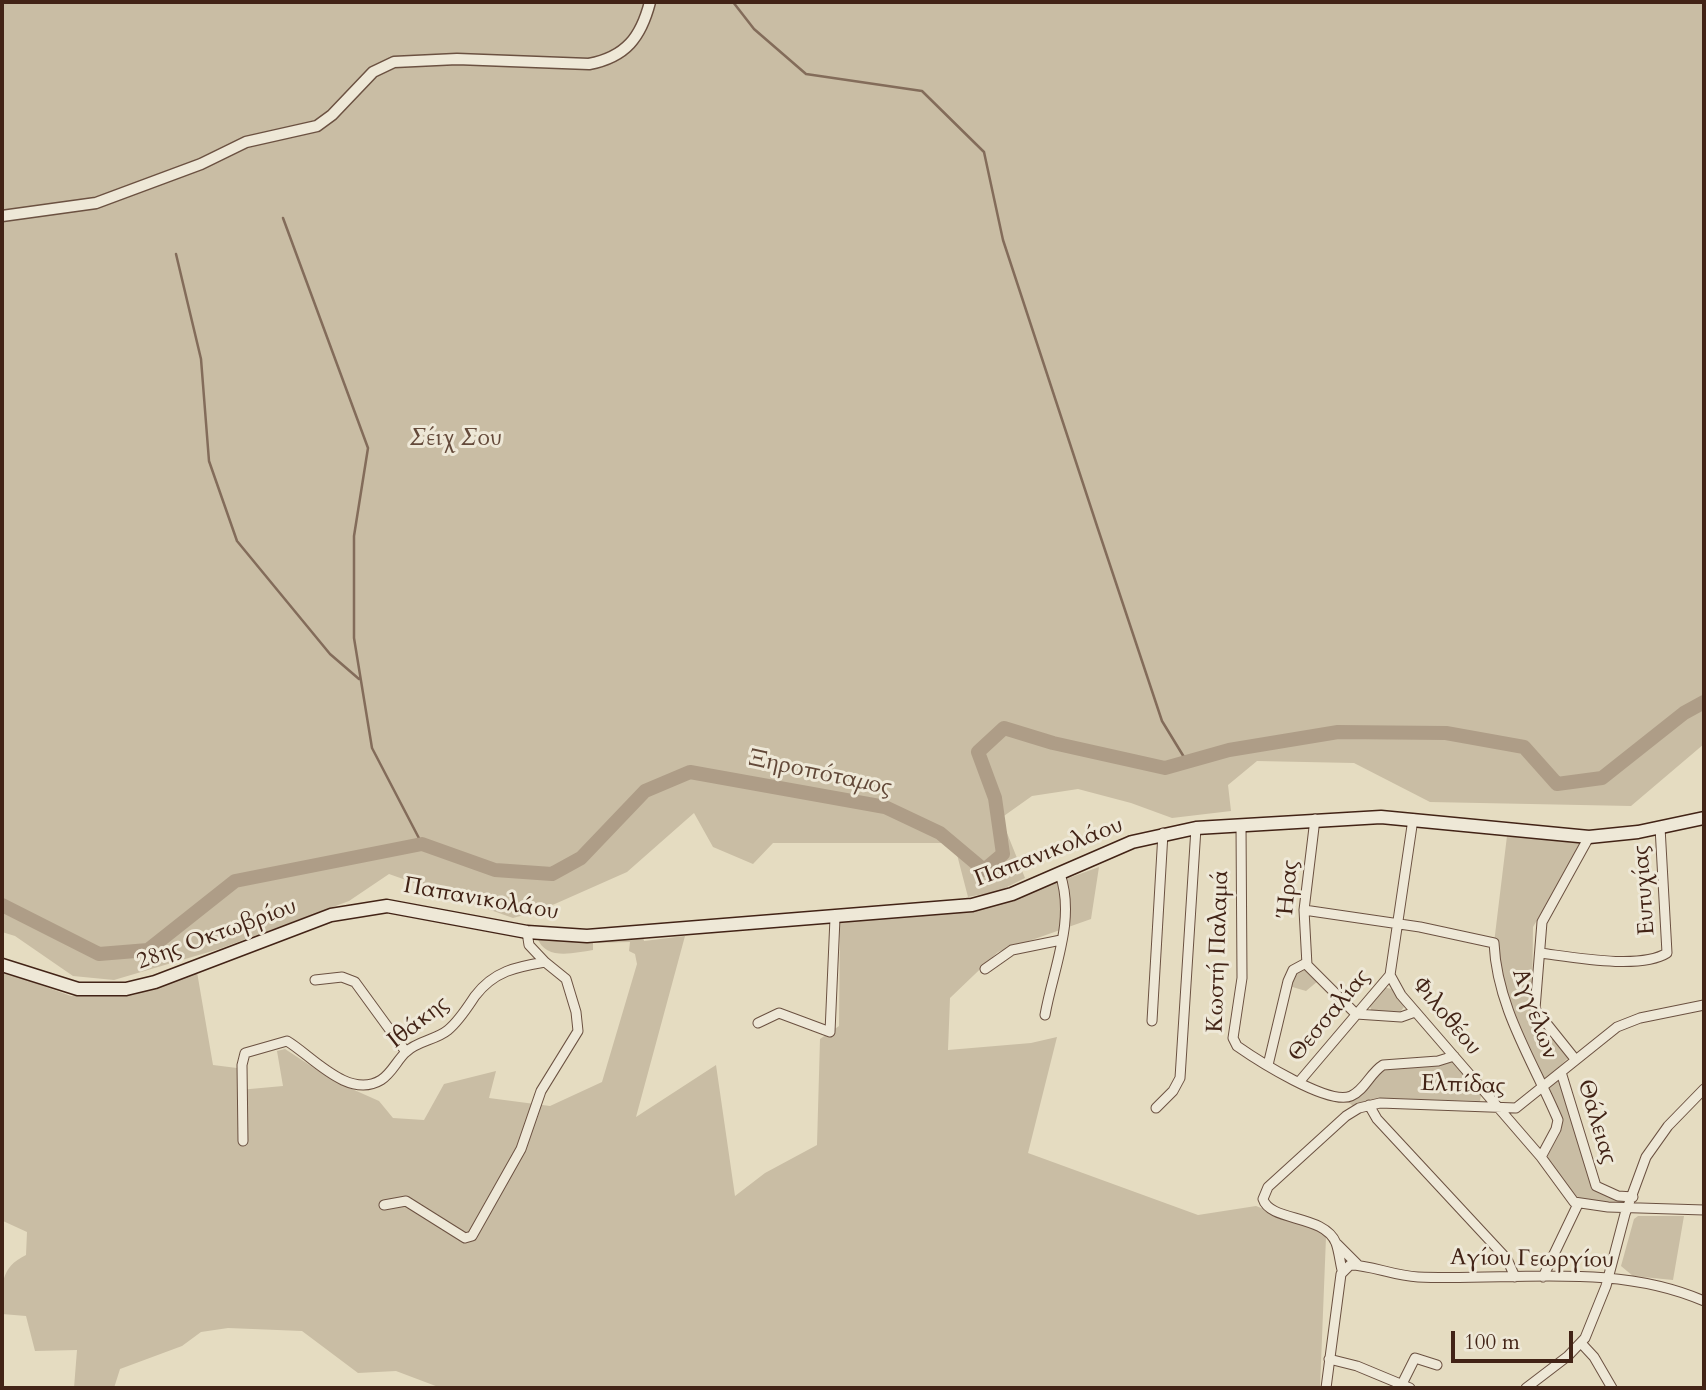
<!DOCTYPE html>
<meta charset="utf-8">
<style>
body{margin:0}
#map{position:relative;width:1706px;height:1390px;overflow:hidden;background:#e5dcc1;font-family:Cardo,serif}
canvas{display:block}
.frame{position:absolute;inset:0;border:4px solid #422316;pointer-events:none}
.scale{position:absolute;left:1451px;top:1331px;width:122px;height:32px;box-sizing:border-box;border:4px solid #422316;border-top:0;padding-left:9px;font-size:21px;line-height:24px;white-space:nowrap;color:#422316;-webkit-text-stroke:5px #eee8d7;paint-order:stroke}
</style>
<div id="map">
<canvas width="1706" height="1390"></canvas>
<div class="frame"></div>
<div class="scale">100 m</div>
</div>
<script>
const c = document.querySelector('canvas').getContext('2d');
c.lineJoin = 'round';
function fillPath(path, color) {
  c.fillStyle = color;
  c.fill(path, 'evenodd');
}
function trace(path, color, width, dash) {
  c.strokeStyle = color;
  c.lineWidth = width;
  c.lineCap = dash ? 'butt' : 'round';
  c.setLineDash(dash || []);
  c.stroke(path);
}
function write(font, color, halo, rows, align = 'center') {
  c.font = font + ' Cardo,serif';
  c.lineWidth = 6;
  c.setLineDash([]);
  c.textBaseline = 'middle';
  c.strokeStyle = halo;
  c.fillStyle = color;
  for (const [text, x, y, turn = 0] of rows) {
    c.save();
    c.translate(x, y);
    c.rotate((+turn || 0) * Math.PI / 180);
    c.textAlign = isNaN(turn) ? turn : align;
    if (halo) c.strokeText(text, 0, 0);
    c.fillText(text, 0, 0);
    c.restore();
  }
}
fillPath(new Path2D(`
 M2,2h1702v742l-73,62 -201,-4 -76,-39 -97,-2 -29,24 3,26 -59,7 -41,-15 -53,-14 -46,7 -31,22 24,60 -26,13 -31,6 -14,-54h-181l-20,21 -40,-17 -19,-34 -67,59 -88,39 -26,7 -124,-44 -40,27 -130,48 -105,31 -41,-4 -58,-40 -13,-4z
 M1507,836l77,5 -51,86 -1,79 38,50 -12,12 34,117 33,13 -1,6 -46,-4 -31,-43 15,-29v-8l-54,-119 -14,-58z
 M1099,867l-8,52 -93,33 -48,46 -2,52 83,-7 26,-6 -29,116 170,62 58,-9 50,19 20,12 -6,151h-879l-45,-17 -38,2 -56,-42 -74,-3 -27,4 -19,14 -62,23 -6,19h-40l3,-38 -42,1 -9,-35 -24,-2c0,-31 -2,-46 24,-59l1,-23 -24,-11 -1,-7v-243l69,25 63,-1 63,-23 16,93 24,3 2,22 44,-4 -6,-35 8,-2 49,32 45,20 14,17 31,2 20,-36 52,-13 -7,27 61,8 52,-24 35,-118 -2,-10 -6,-3 1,-9 -37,1v7c-20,3 -48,11 -56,-13l106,-2 1,6 41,-5 -49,181 80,-52 19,131 30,-23 52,-28 3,-106 19,-13 1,-106 141,-10z
 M1307,969l11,12 -12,10 -17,-5 4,-12z
 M1382,987l10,2 12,18 -4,5 -28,-1 -3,-6z
 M1452,1061l29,34 -1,6 -98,-3 -29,8 -6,-5 9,-4 27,-28z
 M1638,1216h46l-11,64 -40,-4 -12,-10 13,-47z`), '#c9bda4');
trace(new Path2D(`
 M733,2l21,27 52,45 116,17 62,61 19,88 94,286 65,195 25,41
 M283,218l85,230 -14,88v102l18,110 50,96
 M176,254l25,105 8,102 28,80 93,113 29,25`), '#836c5a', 2.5);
trace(new Path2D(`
 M2,905l97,49 49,-4 87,-69 187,-37 73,26 57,4 29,-16 64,-67 45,-19 195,35 55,26 44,37 19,-16 -8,-56 -17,-46 26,-24 49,15 112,25 64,-18 109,-18 108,1 78,14 33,37 45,-6 82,-65 20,-11`), '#ae9d87', 14);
const minor = new Path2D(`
 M1315,819l-11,91 3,55 49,49 45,3 14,-5
 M1413,819l-23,156 11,20 140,162 33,45 34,5 96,3
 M1241,825l1,153 -9,60 4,8c20,14 92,60 114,50 14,-6 19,-23 32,-31l55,-4 16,-5
 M1304,910l116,17 74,16c3,65 39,118 64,177l-2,9 -15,28
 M1540,953c32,4 100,17 127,0l-7,-126
 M985,969l27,-19 49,-10
 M315,980l27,-3 13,5 51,70
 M1045,1015c8,-46 31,-95 15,-141
 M1152,1021l11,-188
 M758,1023l21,-10 51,19 5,-114
 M1575,1059l-40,-50 7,-87 47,-85
 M1268,1065l20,-84 5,-11 13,-7
 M1561,1072l35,114 22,10 15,1
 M1299,1082l91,-107
 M1369,1105l8,14 130,140 8,18
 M1156,1108l17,-17 7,-13 16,-250
 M243,1141l-1,-76 3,-12 42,-12c24,14 61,59 94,39 11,-7 16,-20 25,-28 11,-11 30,-12 42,-22 11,-9 19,-22 27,-34 19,-25 41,-29 70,-34l-16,-17 -2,-13
 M384,1205l22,-4 59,37 7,-2 49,-87 20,-58 37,-60 -2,-19 -10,-33 -21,-17
 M1337,1244l21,21
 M1342,1270c-2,-8 -3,-19 -6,-27 -12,-29 -66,-21 -73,-44l5,-12 78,-71 13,-8 21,-5 136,5 101,-81 23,-9 64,-13
 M1543,1277l35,-73
 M1581,1343l13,14 18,31
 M1329,1359l28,7 53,22
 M1402,1384l13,-26 22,7
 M1326,1388l15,-114 9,-9c21,0 44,11 68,12 95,4 197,-15 286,24
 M1526,1388l42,-32 17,-18 21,-52 19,-72 21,-57 22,-31 36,-37`);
const tertiary = new Path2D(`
 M2,216l94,-13 105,-39 45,-22 71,-16 15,-11 41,-43 21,-10 63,-3 132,5c37,-7 52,-27 61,-62`);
const secondary = new Path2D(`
 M2,965l76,24h48l29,-7 176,-67 56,-9 140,26 60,4 385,-31 40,-11 120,-52 64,-14 185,-11 208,20 49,-5 66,-14`);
trace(minor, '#6b5141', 11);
trace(tertiary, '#6b5141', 13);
trace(secondary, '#422316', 15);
trace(minor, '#eee8d7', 9);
trace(tertiary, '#eee8d7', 10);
trace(secondary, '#eee8d7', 12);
write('italic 23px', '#644a3a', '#eee8d7', [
 ["Σέιχ Σου",456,440]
]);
write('23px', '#422316', '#eee8d7', [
 ["Παπανικολάου",1049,853,-21],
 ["Ήρας",1289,889,-85],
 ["Ευτυχίας",1645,890,-94],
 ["Παπανικολάου",481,900,10],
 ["28ης Οκτωβρίου",217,935,-20],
 ["Κωστή Παλαμά",1219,951,-88],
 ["Αγγέλων",1534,1014,70],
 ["Θεσσαλίας",1330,1016,-50],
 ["Φιλοθέου",1446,1017,50],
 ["Ιθάκης",419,1023,-38],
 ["Ελπίδας",1463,1086,2],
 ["Θάλειας",1596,1122,73],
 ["Αγίου Γεωργίου",1532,1260,1]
]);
write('italic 24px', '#624838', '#eee8d7', [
 ["Ξηροπόταμος",820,774,12]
]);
</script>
